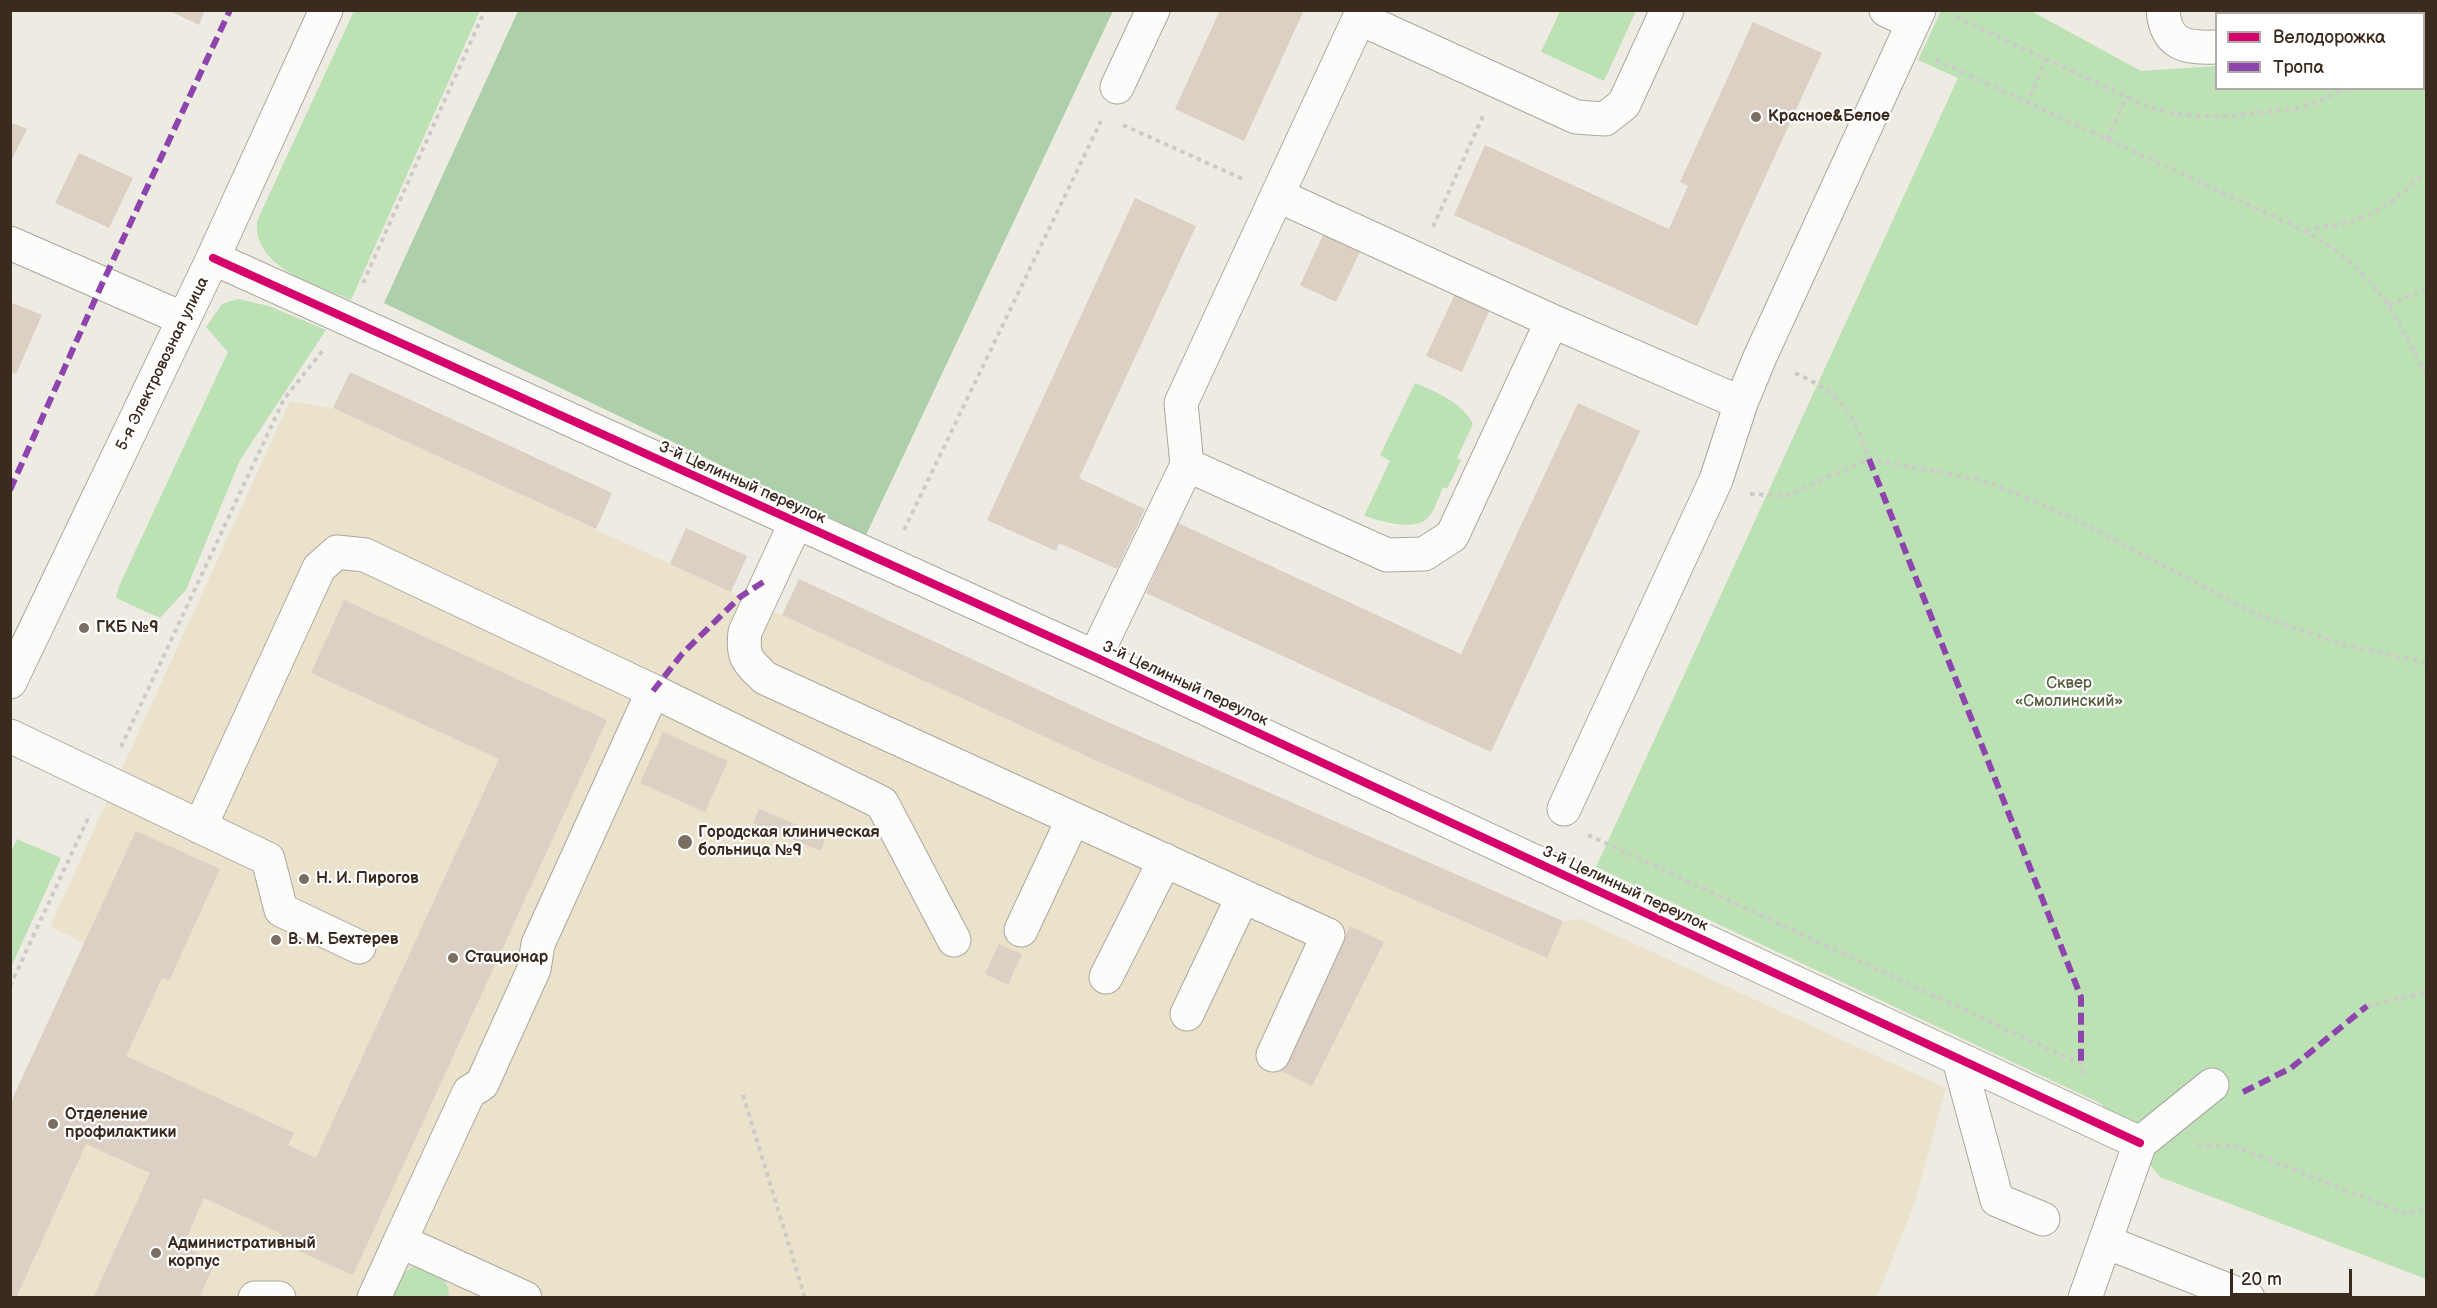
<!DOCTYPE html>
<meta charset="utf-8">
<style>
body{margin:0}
#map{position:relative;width:2437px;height:1308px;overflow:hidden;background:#eeece2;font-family:"Balsamiq Sans",sans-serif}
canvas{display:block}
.frame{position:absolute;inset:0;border:12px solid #3b2a1e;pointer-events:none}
.legend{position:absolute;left:2215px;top:12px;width:210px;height:78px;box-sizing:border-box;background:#fff;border:2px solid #b1aaa5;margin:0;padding:8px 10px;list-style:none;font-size:18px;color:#3b2a1e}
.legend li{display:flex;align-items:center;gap:12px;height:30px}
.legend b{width:30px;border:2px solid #b1aaa5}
.scale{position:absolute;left:2230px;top:1269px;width:122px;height:27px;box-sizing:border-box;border:3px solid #3b2a1e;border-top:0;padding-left:8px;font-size:18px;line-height:21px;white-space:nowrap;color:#3b2a1e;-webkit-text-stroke:4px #fff;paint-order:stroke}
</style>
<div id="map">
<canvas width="2437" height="1308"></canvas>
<div class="frame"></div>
<ul class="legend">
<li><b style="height:8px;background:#d6006c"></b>Велодорожка</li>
<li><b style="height:8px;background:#8e44ad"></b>Тропа</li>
</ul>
<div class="scale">20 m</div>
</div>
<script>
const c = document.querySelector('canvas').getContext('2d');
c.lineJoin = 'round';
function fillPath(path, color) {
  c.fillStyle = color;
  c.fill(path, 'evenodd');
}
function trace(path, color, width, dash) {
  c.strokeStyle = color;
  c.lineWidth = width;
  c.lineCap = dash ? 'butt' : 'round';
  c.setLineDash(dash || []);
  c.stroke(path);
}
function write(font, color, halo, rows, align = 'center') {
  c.font = font + ' "Balsamiq Sans",sans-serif';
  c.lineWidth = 4.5;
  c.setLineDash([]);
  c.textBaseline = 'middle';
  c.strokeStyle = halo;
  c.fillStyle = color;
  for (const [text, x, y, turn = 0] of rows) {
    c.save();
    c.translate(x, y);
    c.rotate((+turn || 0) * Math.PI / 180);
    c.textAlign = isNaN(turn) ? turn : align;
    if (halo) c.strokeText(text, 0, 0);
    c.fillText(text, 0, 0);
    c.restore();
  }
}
fillPath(new Path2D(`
 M290,401l43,7 398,184 25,15 26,8 315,146 449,197 17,-37 18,-2 365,169 -31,114 -38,95 -1866,1v-194l73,-161 -34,-17z`), '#ebe2cc');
fillPath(new Path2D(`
 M354,11h126l-129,289c-35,-16 -98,-31 -94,-79z
 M1560,11h76l-32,70 -63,-29z
 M1941,11h90l110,60 75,-5v22h208v-67l2,-3v1261l-266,-102 -60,-74 -504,-236 362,-789 -40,-18z
 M238,299l31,7 57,24 -86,130 -54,130 -26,28 -44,-20 3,-12 109,-234 -22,-25 16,-23z
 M1415,383c21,9 47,19 58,41l-16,34 4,2 -14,29 -4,-2c-4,9 -7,19 -12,27 -13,20 -49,7 -67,2l26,-55 -10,-6z
 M17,839l44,19 -50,109v-115z
 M413,1267c20,3 36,8 36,30l-63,1 16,-24z`), '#bce1b5');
fillPath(new Path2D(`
 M518,11h595l-247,524 -482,-232z`), '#adcfa9');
fillPath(new Path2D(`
 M168,10h37l-6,15z
 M1220,10h84l-60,131 -69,-32z
 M1753,22l69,31 -125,273 -243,-111 31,-70 184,84 19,-43 -8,-4z
 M10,122l17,7 -17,34z
 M79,153l54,25 -24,50 -54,-25z
 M1135,198l61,28 -117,252 66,31 -28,60 -58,-26 -3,8 -69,-31z
 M1324,233l37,17 -25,52 -36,-17z
 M1455,294l35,15 -28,63 -36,-16z
 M10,302l32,13 -26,59 -6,-2z
 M350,372l262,121 -16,36 -263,-121z
 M1578,403l62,28 -149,321 -345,-159 32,-70 283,131z
 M686,528l61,28 -16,36 -61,-28z
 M799,579l311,144 453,198 -16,37 -450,-197 -315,-146z
 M344,600l263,120 -254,555 -75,-33 4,-8 -78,-36 -21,48 33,15 -17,37h-106l57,-125 -64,-29 -70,154h-6v-194l126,-273 84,38 -51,112 -7,-3 -36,78 168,77 -6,12 28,13 183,-399 -188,-86z
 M663,732l65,29 -23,51 -65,-29z
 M759,809l67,28 -5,14 -68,-28z
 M1350,926l34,16 -72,144 -33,-16z
 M999,944l23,10 -14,31 -23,-11z`), '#dccfc3');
const minor = new Path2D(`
 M1363,10l-182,393 6,62 200,90 37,-1 28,-18 100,-215
 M1886,10l27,13
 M2163,10c3,36 23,38 53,37
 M2387,14l1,-4
 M1359,18l217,99 29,2 19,-15 43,-94
 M1117,87l36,-77
 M1277,195l275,126 189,82
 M10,243l174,76
 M213,258l882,399 1045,486
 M796,522l-51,110c-3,25 2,29 20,46l563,257 -55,120
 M1095,657l92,-192
 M10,682l203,-424 113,-248
 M653,691l229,112 72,137
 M10,736l258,123 13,51 78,37
 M1564,809l152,-329 25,-77 19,-46 159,-347
 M200,827l119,-259 18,-16 28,3 288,136 -115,253 -4,25 -52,115 -13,8 -69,149 125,57
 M1021,930l52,-111
 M1106,977l59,-117
 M1187,1014l56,-118
 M1959,1060l38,140 46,19
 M2106,1242l142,56
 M255,1298h24
 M374,1298l26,-57
 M2085,1298l55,-155 72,-58`);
trace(minor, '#aaa79f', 35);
trace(new Path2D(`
 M1956,17l195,91 25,6 42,3 84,-9 47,-20
 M2424,42l2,2
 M1936,60l369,171c67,37 88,78 121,144
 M2027,104l19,-45
 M1123,125l122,55
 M2107,139l20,-43
 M1433,227l50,-111
 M2306,230c56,-8 73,-14 114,-53
 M363,283l122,-273
 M2389,305l35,-15
 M1795,373c47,21 57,38 74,86
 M1750,494l36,2 83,-37 112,21 37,14 67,30 170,90 90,31 81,18
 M904,530l197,-409
 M121,747l163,-348 40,-50
 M1588,835l493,229 2,10
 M10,986l80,-172
 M2367,1006l59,-14
 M743,1095l62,203
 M2198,1145l36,1 172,68 20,-5`), '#cdcbc8', 4, [4.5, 4.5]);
trace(minor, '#fcfcfb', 33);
trace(new Path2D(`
 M1869,459l212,538v67
 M10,490l92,-206 128,-274
 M653,691l29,-37 58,-57 28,-18
 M2243,1092l48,-24 76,-62`), '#8e44ad', 6, [12, 6]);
trace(new Path2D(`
 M213,258l882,399 1045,486`), '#d6006c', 8);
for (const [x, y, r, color] of [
 [1756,117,6,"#7a6e63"],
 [84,628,6,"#7a6e63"],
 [685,842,8,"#7a6e63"],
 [304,879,6,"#7a6e63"],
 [276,940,6,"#7a6e63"],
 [453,958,6,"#7a6e63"],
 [53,1124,6,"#7a6e63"],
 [156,1253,6,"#7a6e63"]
]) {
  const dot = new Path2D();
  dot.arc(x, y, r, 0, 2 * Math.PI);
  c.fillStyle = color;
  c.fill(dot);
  trace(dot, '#fff', 2);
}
write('bold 16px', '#3b2a1e', '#fff', [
 ["Красное&Белое",1768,117],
 ["ГКБ №9",96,628],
 ["Городская клиническая",698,833],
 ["больница №9",698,851],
 ["Н. И. Пирогов",316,879],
 ["В. М. Бехтерев",288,940],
 ["Стационар",465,958],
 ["Отделение",65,1115],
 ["профилактики",65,1133],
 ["Административный",168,1244],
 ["корпус",168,1262]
], 'left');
write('16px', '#3b2a1e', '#fff', [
 ["5-я Электровозная улица",163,364,-64],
 ["3-й Целинный переулок",742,483,24],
 ["3-й Целинный переулок",1185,684,25],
 ["3-й Целинный переулок",1625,889,25]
]);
write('16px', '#565e40', '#fff', [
 ["Сквер",2069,684],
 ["«Смолинский»",2069,702]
]);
</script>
